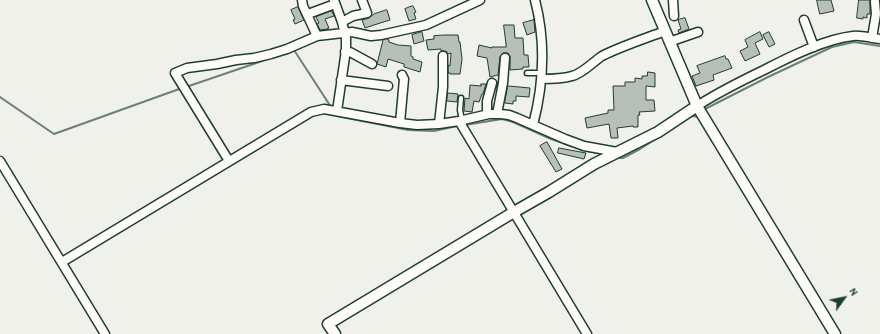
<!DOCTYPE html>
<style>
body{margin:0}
#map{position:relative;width:880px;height:334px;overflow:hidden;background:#f0f1eb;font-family:"Patrick Hand",sans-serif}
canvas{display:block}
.north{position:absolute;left:824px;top:278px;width:40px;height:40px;-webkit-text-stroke:3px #fdfcf7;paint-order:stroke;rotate:57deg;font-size:11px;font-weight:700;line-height:16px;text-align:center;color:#1f3d34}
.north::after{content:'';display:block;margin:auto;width:14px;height:18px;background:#1f3d34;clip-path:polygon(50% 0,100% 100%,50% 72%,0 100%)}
</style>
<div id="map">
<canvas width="880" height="334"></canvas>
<div class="north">N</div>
</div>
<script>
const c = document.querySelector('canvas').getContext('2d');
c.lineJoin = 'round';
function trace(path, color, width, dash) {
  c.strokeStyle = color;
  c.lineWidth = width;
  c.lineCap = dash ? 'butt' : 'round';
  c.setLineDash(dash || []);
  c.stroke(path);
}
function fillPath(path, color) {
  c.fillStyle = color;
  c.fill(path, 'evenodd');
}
trace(new Path2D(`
 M292,51l2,-1 37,57
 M186,87l85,-29
 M0,97l54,37 128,-46
 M335,114l2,2 71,14 26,1 23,-5
 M707,114l-2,-5 63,-32 64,-30 22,-5 26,4
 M465,125l37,-6 11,3 38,17 23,8
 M588,151l9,2
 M615,158h8l17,-9 52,-33 8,1`), '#6c8077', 2);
const building = new Path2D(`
 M817,0h14l3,11 -14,3z
 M859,0h11v14h-3v4l-4,-1v2l-6,-1z
 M413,6l3,6 -2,1 2,6 -7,2 -4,-12z
 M298,7l6,13 -9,4 -2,-4 2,-1 -4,-9z
 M387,10l3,10 -16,5 -9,3 -3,-8 7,-2 5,-4z
 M332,11l2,5 -9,3 4,9 -2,1h1l-8,1 -3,-6 2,-1 -3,-6z
 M685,18l4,11 -10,4 -1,-3 3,-1 -3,-9z
 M534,20l1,12 -8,3 -4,-12z
 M504,25h10l1,13h8l1,17h4l1,12h-6v2l-13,1v-14l-2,-3h-5l-2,2 -1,2 -2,18 -8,2 -3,-19 -10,-2 2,-11 13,3v-1h14z
 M422,32l2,9 -10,3 -2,-9z
 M760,32l3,7 -8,4 5,11 -15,7 -5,-10 8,-4 -3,-7z
 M769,32l6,12 -6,3 -6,-12z
 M446,35h12l1,7h1l2,17 -2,15h-10v-1h-2v-8l2,1 1,-13 -3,1 -2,-3h-5v-2l-13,1 -2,-10 8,-1v-3z
 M387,39l2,1v2l9,3 13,1v10l2,1v2l9,3 -2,10 -16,-5v-3l-16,-5 -2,8 -9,-3 6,-24z
 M725,56l1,3h2l4,9 -19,7 1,5 -18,6 -4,-10 8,-3 -3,-7z
 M648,72l7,1v14l-9,-1v14h8l1,11 -16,1 1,3h-2v12h-5v-1l-16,2 1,10h-7l-2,-14 -22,4 -2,-10 23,-5v-3h6l-1,-24h12v-4h10v-4l7,1v-3h5z
 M481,84h5l-3,10h-1l-3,8 -5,-1 -2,11 -8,-1 1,-13 4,1 1,-14 11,1z
 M508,86l22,2 -1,9 -13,-1v5h-3v3l-8,-1z
 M448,93l10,1 -1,8 -10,-1z
 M547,142l15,27 -6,3 -16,-26z
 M559,148l27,5 -2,6 -26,-6z`);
fillPath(building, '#b6bfb8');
trace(building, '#1f3d34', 1);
const service = new Path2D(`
 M527,73h15
 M461,98l-1,12 2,10`);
const minor = new Path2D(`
 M302,0l1,6 14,30 35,-4 19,4 10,-1 45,-10 54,-25
 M334,0l8,22 4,16v12l-9,61
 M673,0l1,16
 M308,14l27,-10
 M804,20l10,27
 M342,22l11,-6 14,-3 -5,-13
 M872,38l4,-24 -1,-12
 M669,42l29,-10
 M345,52h5l22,12
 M541,79c10,0 21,0 31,-3 10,-2 21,-14 30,-20 20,-10 42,-17 63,-25
 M341,80l47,6
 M697,106c22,-14 44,-25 67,-36 25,-13 61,-31 89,-34 8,-1 18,2 27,3
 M487,114v-13l5,-18
 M497,114l6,-31 2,-25
 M459,121l128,213
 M400,123l4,-44 -2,-4
 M439,124l4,-37v-31
 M533,125c11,-42 13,-83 2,-125
 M0,161l105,173
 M229,161l-54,-88 12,-5 30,-4 19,-4 18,-2 17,-4 16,-5 30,-13
 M62,262l249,-150 13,-3 11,2 65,12 17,2 22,-1 20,-3 30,-7h12l8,1 8,3 48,21 19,7 33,6`);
const tertiary = new Path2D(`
 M652,0l45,106 138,228
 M335,334l-7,-10 186,-112 35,-20 45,-28 64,-32 39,-26`);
trace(service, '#1f3d34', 7);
trace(minor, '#1f3d34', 11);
trace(tertiary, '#1f3d34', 13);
trace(service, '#fdfcf7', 4);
trace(minor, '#fdfcf7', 8);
trace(tertiary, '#fdfcf7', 10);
</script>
